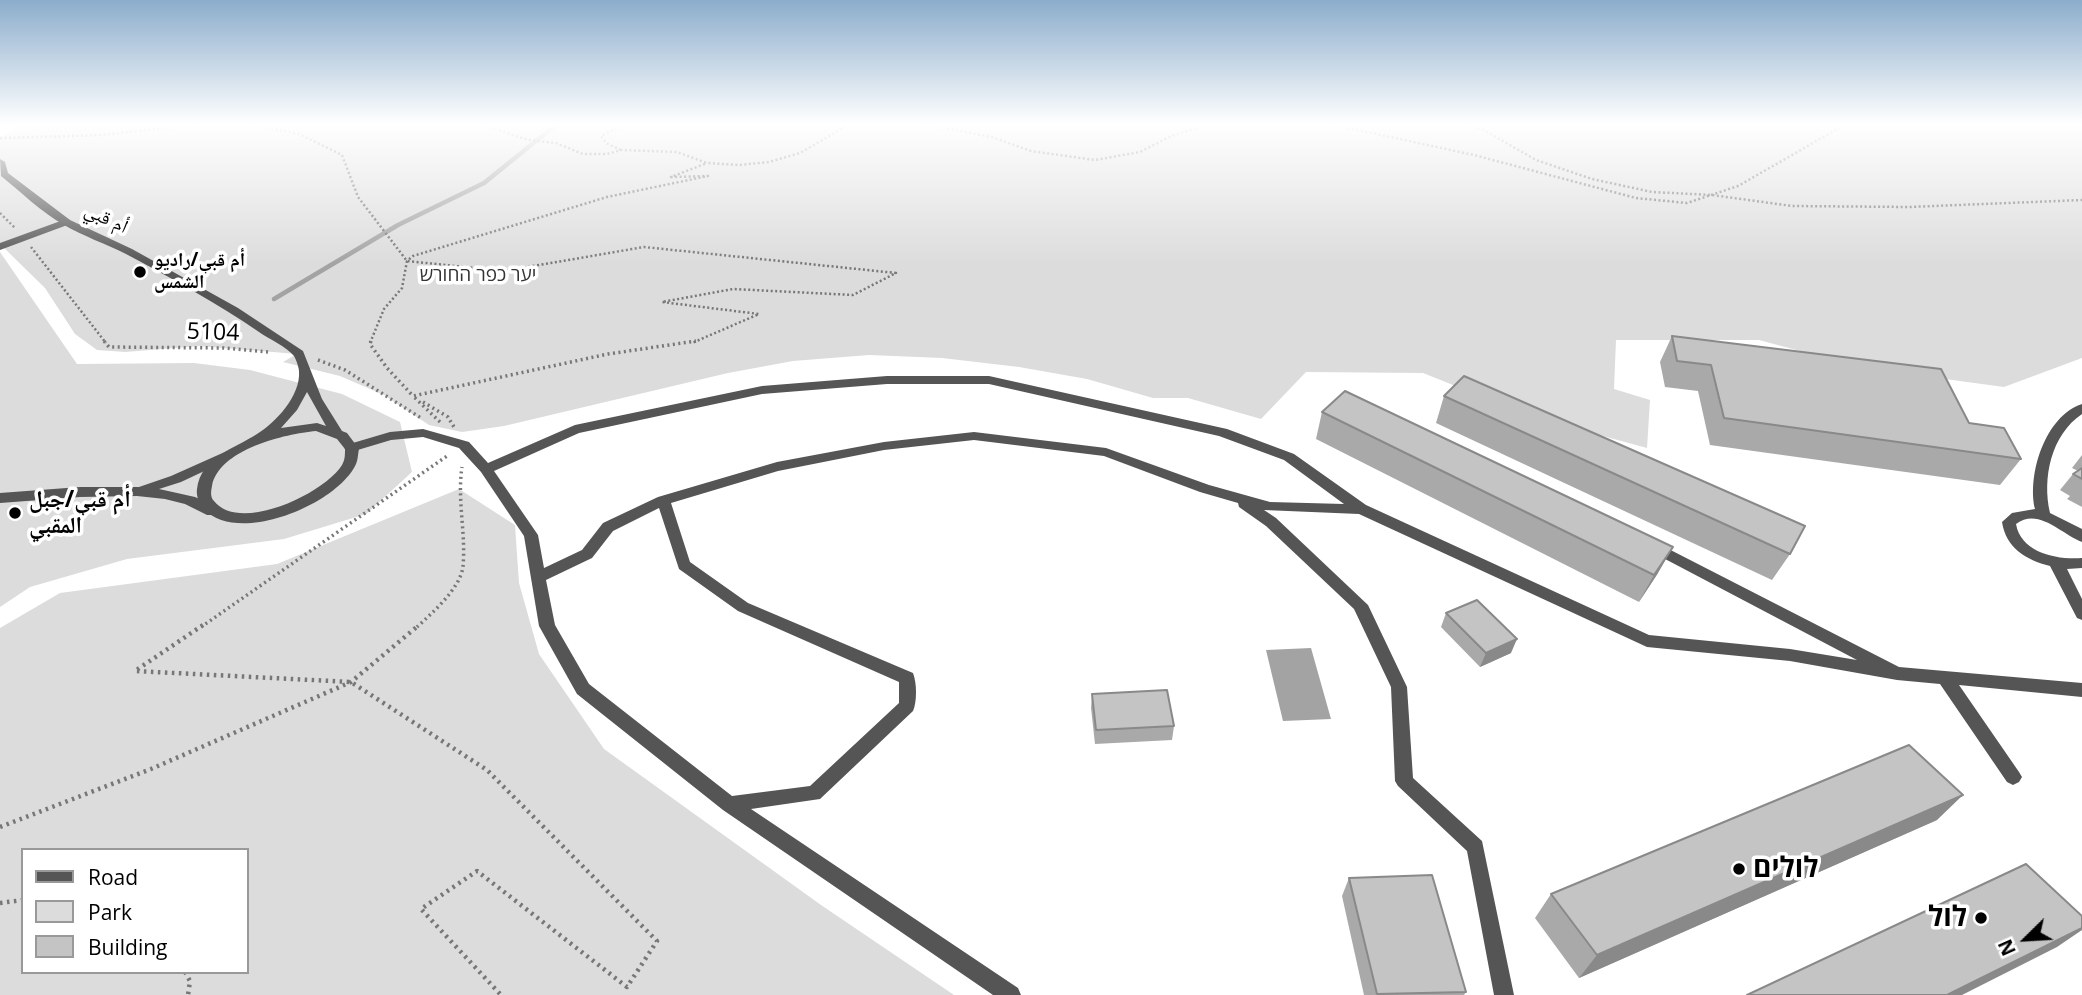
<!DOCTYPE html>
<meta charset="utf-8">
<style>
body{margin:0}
#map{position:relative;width:2082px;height:995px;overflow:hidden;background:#fff;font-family:"Open Sans",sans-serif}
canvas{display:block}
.legend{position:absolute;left:21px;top:848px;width:228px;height:126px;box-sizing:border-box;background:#fff;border:2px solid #999;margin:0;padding:9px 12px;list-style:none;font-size:21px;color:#000}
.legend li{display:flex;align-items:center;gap:14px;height:35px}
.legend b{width:35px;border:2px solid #999}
.north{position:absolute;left:1991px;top:904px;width:70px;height:70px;-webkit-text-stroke:5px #fff;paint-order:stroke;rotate:246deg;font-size:19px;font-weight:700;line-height:28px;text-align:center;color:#000}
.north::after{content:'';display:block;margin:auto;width:24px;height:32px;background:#000;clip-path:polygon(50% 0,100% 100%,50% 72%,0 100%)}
</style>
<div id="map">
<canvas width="2082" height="995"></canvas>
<ul class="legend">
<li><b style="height:9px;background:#555"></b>Road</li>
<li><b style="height:19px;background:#dcdcdc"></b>Park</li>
<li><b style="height:19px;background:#c4c4c4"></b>Building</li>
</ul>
<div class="north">N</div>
</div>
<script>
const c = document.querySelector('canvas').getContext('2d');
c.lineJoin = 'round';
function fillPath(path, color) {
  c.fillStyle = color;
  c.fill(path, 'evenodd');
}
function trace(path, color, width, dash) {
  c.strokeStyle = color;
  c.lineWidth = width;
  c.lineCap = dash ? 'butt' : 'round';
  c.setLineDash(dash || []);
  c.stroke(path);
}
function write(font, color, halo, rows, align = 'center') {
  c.font = font + ' "Open Sans","Noto Naskh Arabic",Heebo,sans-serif';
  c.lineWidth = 7;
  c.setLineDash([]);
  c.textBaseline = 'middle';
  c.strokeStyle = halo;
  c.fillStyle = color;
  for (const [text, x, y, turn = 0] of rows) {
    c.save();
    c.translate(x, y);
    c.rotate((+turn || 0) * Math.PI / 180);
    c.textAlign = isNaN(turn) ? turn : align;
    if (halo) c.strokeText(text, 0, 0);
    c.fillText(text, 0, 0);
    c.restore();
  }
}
fillPath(new Path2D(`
 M23,124h2059v234l-78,29 -140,-19 -105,-28h-143l-2,49 36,11 -3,48 -114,-31 -110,-44 -117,-1 -45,47 -73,-21h-35l-66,-19 -68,-12 -77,-9 -73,-3 -76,6 -65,12 -224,53 -42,6 -33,-7 -45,-30 -44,-19 -57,-14 14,-8 -98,-8 -74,6 -28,-2 -22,-16 -30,-46 -45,-44v-107z
 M0,252l77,112 117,-1 56,7 92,24 58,28 12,50 -46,42 -82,25 -157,20 -97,28 -30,20z
 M459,489l56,36 4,58 20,71 65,95 217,156 133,90h-954v-367l60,-35 217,-29zM23,850h224v122h-224z`), '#dcdcdc');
fillPath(new Path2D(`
 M1311,648l20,71 -48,2 -17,-71z`), '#a3a3a3');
trace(new Path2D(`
 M274,299l124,-74 86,-42 73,-59`), '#a3a3a3', 4.5);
trace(new Path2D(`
 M249,124l50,10 43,21 16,42 49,64 97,10 140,-24 252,26 -43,22 -120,-6 -71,13 97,12 -67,29
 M482,124l46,16 28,3 27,11h24l14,-4 56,2 30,11 32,2 30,-3 31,-9 50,-29
 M616,124l1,4 -16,8 5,7 15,7
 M925,124l67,13 39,14 64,9 45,-8 31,-16 39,-12
 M1330,124l144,31 162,43 51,5 51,-17 108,-62
 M1465,124l17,5 54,31 56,19 60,13 60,3 80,11 117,1 173,-7
 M0,138l100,-3 100,-11
 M0,213l15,15
 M31,247l75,96
 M370,343l14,-34 18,-21 5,-27 6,-5 194,-59 101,-21 -37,1 36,-14`), '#777', 2.5, [2, 2.5]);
trace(new Path2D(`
 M104,341l5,6 115,1 45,4
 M371,341l-1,3 17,24 26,28
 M318,360l27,10 76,48
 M423,402l25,15 6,10
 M440,422l-27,-26 195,-42 88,-13
 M201,627l246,-171
 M417,627c15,-14 44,-39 46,-61 3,-33 -6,-66 -1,-99`), '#777', 3.5, [2, 3.5]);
trace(new Path2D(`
 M203,625l-68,46 216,11 136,88 170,171 -30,46 -150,-116 -56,38 80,86
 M0,827l151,-58 200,-87 68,-57
 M0,903l23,-3
 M185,972l5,9 -2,14`), '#777', 4.5, [2.5, 4.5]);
fillPath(new Path2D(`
 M66,219l4,1v4l-70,26v-7z
 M887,376h102l238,53 67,25 72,51 283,130 141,14 67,11 -209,-110 -2,-4 2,-4 5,-1 246,126 183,16v14l-123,-12 60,87 3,5 -3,5 -6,3 -6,-3 -67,-98 -43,-4 -107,-19 -143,-14 -288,-133 -95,-4 12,8 92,87 39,82 6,91 69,63 32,154h-20l-27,-144 -69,-65 -3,-5 -4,-94 -37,-78 -88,-83 -27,-19 -1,-4 -38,-11 -96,-36 -130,-16 -90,10 -106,21 -107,32 19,59 58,41 165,70c4,10 4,29 0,38l-93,88 -69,10 267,179 3,7h-28l-270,-185 -146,-116 -38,-68 -15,-90 -43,-64 -22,-24 -36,-11 -32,3 -40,12 -7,-4 2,-3 44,-13 33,-3 46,13 19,21 87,-38 187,-39zM887,384h102l230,52 65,24 60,44 -74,-2 -61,-17 -103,-37 -132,-16 -90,10 -107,20 -119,35 -55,26 -21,27 -38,18 -6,-33 -44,-64 85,-38 183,-39zM659,508l20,61 59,42 161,71v21l-89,83 -78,10 -143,-112 -34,-59 -9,-45 46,-22 21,-27z
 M2082,404v10c-31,21 -40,64 -32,99l32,16v13c-20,-7 -43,-35 -66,-18 5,29 41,36 66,34v10l-15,1 15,30v21l-5,-2 -27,-52c-24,-6 -44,-18 -48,-44l10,-9 23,-4c-8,-34 10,-93 47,-105z
 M227,451l7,4 -2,3 -51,24 -22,7 36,8 22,10 2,4 -2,4h-10l-22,-11 -20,-5 -28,-3 -57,1 -80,6v-10l80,-6h59l32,-11z`), '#555');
fillPath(new Path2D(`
 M0,159l5,3 3,11 62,47 62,29 106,59 65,43 19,48 20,32 5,2 12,16c-1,4 -1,11 -3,15 -18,40 -118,82 -152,45 -5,-5 -8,-13 -7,-20 4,-32 37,-40 60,-55 18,-11 44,-38 42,-63 0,-3 -3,-12 -5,-15 -7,-9 -25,-17 -35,-24 -42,-29 -88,-54 -133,-78 -20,-10 -43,-18 -62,-29 -23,-13 -43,-33 -63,-49zM307,392l19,34 -9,-3 -36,5 16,-18zM316,431l21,8 8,10c0,6 0,11 -3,16 -17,28 -102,69 -128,36 -4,-4 -3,-10 -2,-15 7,-37 73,-52 104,-55z`), '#555');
fillPath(new Path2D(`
 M1672,336l297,87 52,36 -21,26 -290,-40 -12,-54 -33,-4 -5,-25z
 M1444,396l346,158 -18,26 -336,-157z
 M1322,412l336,161 -19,29 -323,-163z
 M2082,455v52l-15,-8 3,-3 -10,-6 13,-16 5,-3 -6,-3z
 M1446,613l65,40 -31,14 -39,-40z
 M1092,694l82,32 -2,14 -77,4 -4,-36z
 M1937,820l-358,158 -44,-60 16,-24z
 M1349,878l117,114 -2,3h-100l-22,-99z`), '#a9a9a9');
fillPath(new Path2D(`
 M1673,547l-15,26 -19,29 15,-27z
 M1517,639l-6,14 -31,14 6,-14z
 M1963,795l-26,25 -358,158 18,-23z
 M2082,928v2l-25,17 -95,48h-15z`), '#898989');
const building = new Path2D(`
 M1672,336l269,33 28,54 35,5 17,31 -297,-41 -13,-53 -34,-4z
 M1464,376l341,150 -15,28 -346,-158z
 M1345,391l328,156 -19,28 -332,-163z
 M2082,468v11l-9,-5z
 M1477,600l40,39 -31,14 -40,-40z
 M1167,690l7,36 -78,4 -4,-36z
 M1909,745l54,50 -366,160 -46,-61z
 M2026,864l56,52v12l-135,67h-200z
 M1432,875l34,117 -89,2 -28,-116z`);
fillPath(building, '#c4c4c4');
trace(building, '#898989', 2);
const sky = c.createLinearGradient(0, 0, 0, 264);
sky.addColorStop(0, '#8cadcc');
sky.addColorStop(0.47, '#fff');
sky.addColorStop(1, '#ffffff00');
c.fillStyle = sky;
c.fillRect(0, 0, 2082, 264);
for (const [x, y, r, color] of [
 [140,272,7,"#000"],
 [15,513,7,"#000"],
 [1739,869,7,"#000"],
 [1981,918,7,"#000"]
]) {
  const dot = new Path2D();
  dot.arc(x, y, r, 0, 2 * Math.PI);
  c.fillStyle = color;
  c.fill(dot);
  trace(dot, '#fff', 2.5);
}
write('19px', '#000', '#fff', [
 ["أم قبي",106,219,25]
]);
write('bold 19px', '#000', '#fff', [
 ["أم قبي/راديو",154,261],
 ["الشمس",154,283]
], 'left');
write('19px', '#333', '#fff', [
 ["יער כפר החורש",478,276]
]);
write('23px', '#000', '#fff', [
 ["5104",213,333,2]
]);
write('bold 23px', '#000', '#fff', [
 ["أم قبي/جبل",29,500],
 ["المقبي",29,526]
], 'left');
write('bold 28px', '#000', '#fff', [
 ["לולים",1753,869],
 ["לול",1967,918,"right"]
], 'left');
</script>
